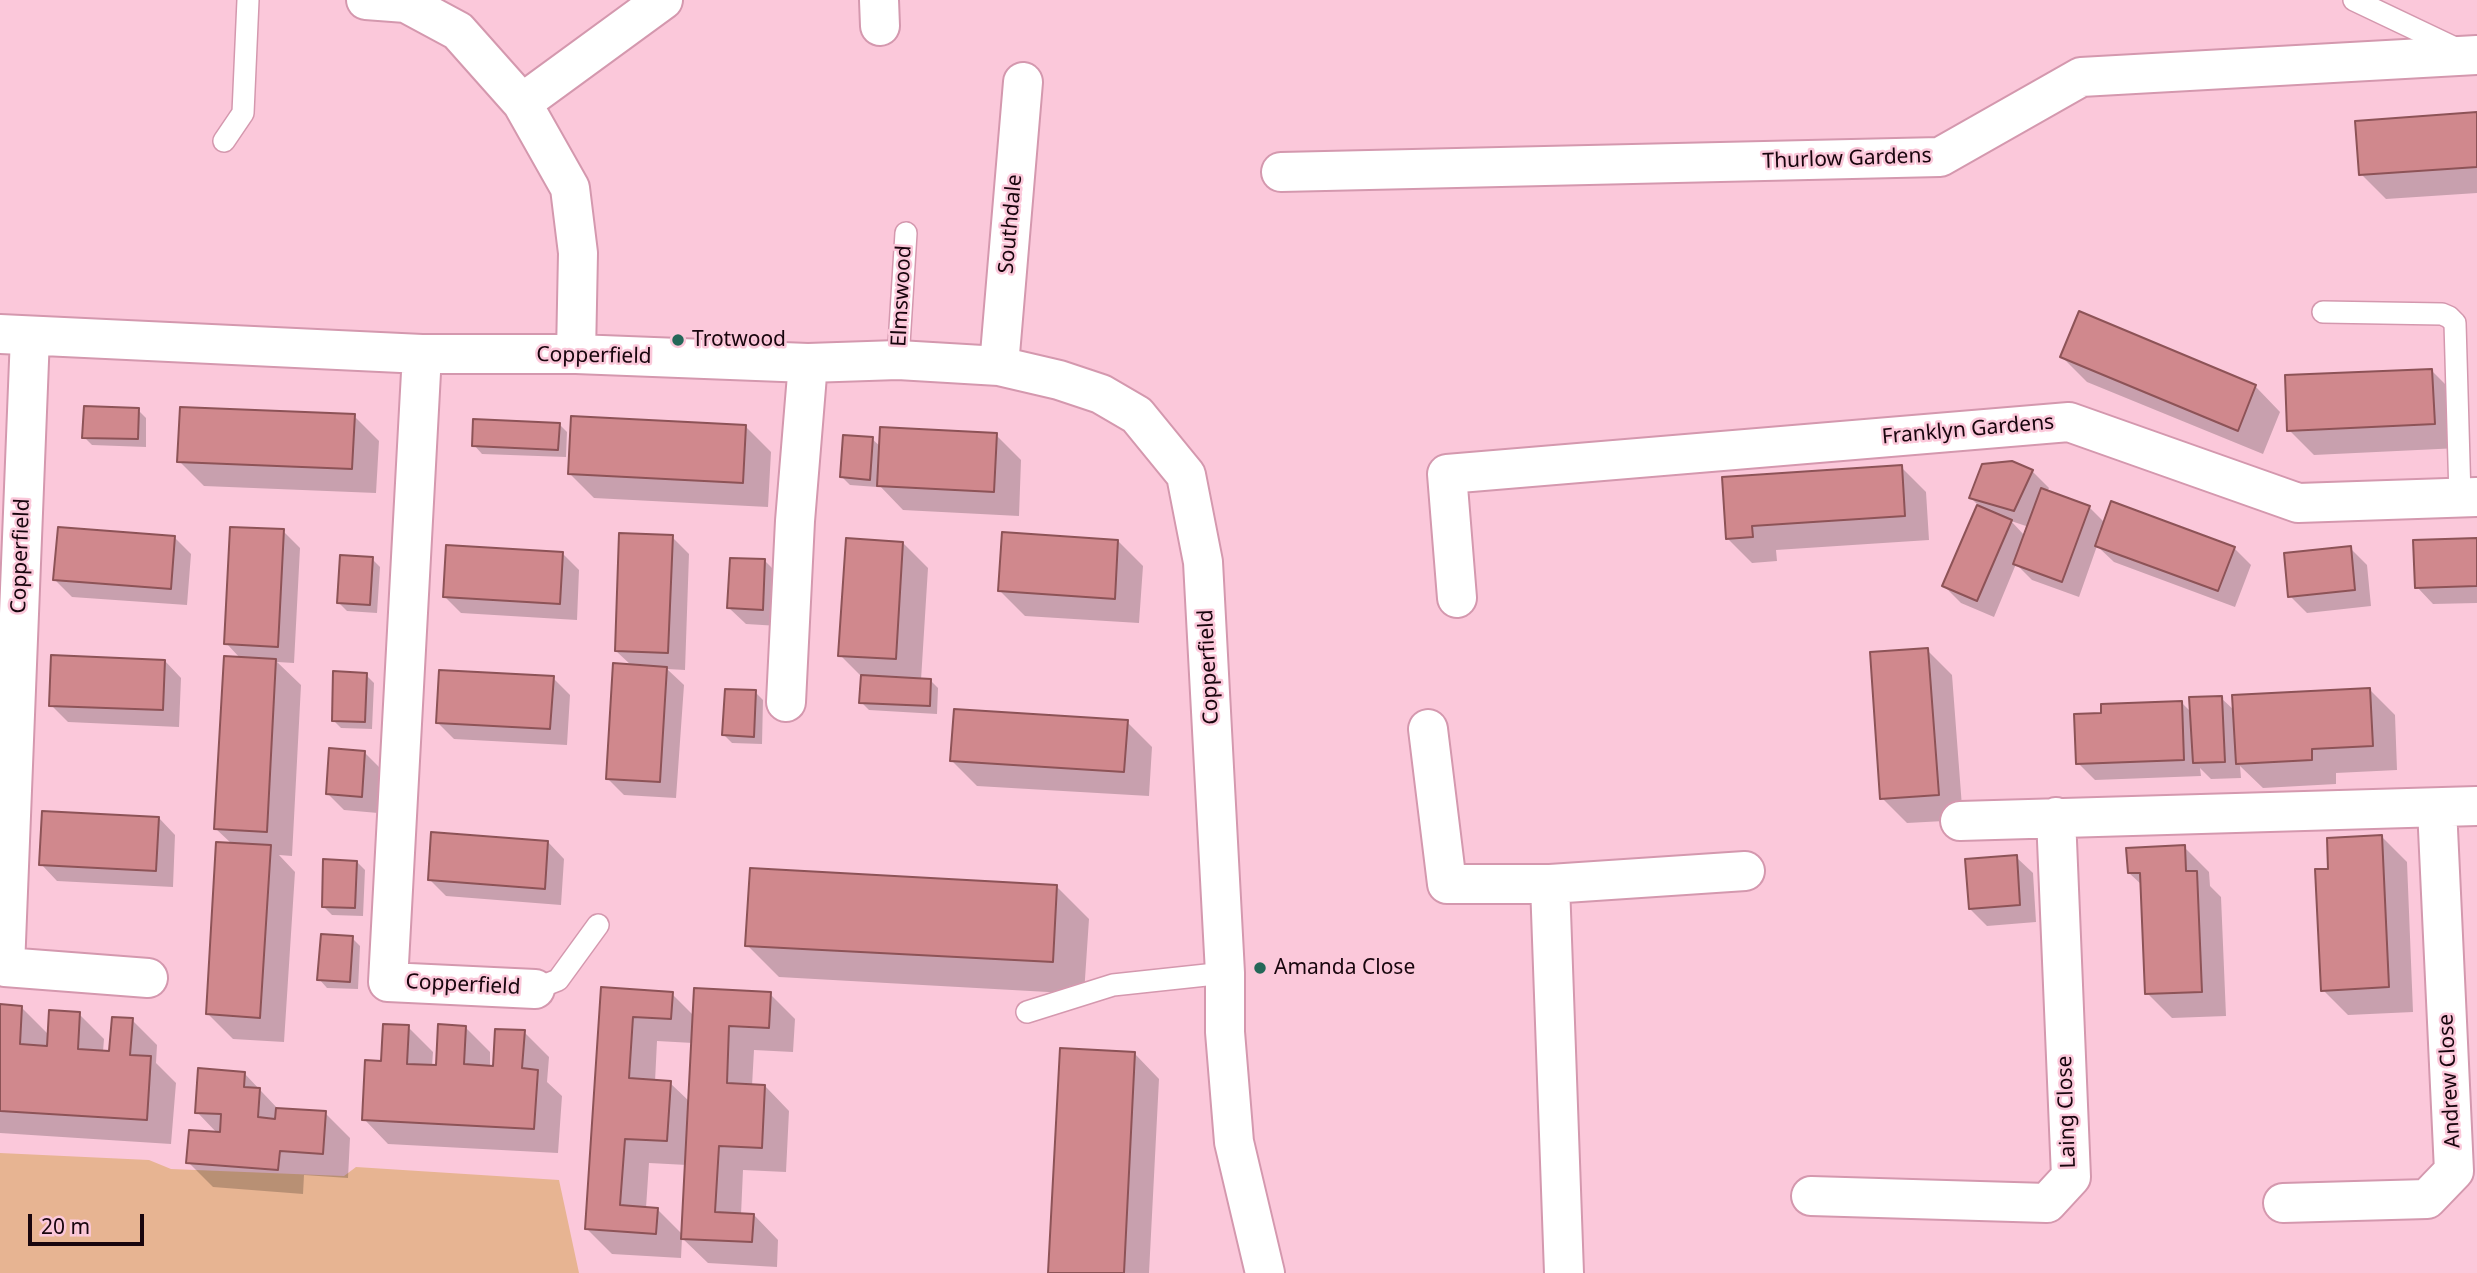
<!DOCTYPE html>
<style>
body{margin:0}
#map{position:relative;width:2477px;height:1273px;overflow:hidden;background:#fbc8da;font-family:"Noto Sans",sans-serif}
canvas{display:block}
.scale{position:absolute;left:28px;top:1214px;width:116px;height:32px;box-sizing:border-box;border:4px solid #18050d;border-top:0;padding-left:9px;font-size:21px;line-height:24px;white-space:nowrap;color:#18050d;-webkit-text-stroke:5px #fbc8da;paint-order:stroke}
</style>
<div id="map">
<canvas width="2477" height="1273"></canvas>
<div class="scale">20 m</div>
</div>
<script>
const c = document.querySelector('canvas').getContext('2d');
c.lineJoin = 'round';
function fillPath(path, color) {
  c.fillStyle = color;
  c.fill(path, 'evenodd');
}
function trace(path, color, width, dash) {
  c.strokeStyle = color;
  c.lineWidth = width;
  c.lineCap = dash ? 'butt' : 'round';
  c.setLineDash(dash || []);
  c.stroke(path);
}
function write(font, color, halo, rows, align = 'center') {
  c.font = font + ' "Noto Sans",sans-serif';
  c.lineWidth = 5;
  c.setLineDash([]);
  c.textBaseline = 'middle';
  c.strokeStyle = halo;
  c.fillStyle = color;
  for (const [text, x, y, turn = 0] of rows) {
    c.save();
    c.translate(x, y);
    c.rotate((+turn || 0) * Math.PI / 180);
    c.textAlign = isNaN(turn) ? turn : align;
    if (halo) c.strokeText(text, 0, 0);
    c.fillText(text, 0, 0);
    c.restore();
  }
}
fillPath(new Path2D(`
 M0,1153l149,7 22,9 173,7 12,-9 203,13 20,93h-579z`), '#e7b492');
fillPath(new Path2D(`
 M2477,114v79l-91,6 -25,-25z
 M2080,314l176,73 24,25 -17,42 -176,-72 -25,-25z
 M2432,371l25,25 2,52 -145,7 -25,-25z
 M138,410l8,8v29l-54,-2 -8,-8z
 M354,416l25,25 -3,52 -172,-7 -25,-25z
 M559,424l8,8 -1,25 -84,-3 -8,-9z
 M746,427l25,25 -3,55 -174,-9 -25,-25z
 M996,435l25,25 -2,56 -116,-6 -25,-26 -1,3 -27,-2 -8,-8 30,-38 9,8z
 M1901,467l25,25 3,48 -153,10 1,11 -25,2 -25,-25 -3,-59z
 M2032,471l17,17 -2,4 42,15 16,16 129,25 17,17 -16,42 -121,-45 -17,-16 -18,51 -47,-17 -16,-16 -22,53 -33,-14 -17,-17 34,-81 -7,-7zM2011,521l18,6 -4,9z
 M283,531l17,17 -6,115 -17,-1 24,23 -9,171 -13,-1 16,17 -11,170 -51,-3 -25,-25 24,-170 -16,-15 25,-170 -15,-16z
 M672,537l17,17 -4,116 -18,-1 17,16 -8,113 -52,-3 -17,-17 25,-112 -16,-15z
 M175,538l16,16 -4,51 -115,-8 -17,-17z
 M2477,539v64l-44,1 -16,-17z
 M1118,541l25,25 -4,57 -114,-7 -25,-25z
 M903,543l25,25 -7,112h9l8,8 -1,26 -68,-4 -8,-8 1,-25 -22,-22z
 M2350,548l17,17 4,41 -64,7 -17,-17z
 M562,553l17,17 -2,50 -116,-7 -16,-16z
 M372,559l8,8 -3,46 -30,-2 -8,-8z
 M765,561l17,17 -3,48 -33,-2 -17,-16z
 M1927,650l25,25 11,145 -56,3 -25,-25z
 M165,661l16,17 -2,49 -111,-5 -17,-17z
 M366,675l8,8 -2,46 -31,-1 -8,-8z
 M553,678l17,17 -3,50 -113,-6 -17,-17z
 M2370,690l25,25 2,55 -61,3v11l-73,4 -23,-22 1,12 -30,1 -11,-11 1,8 -106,4 -17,-17 25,-48 79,-12 10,10 29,-15 14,13z
 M755,692l8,8 -1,44 -30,-1 -8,-8z
 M1127,722l25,25 -3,49 -172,-10 -25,-25z
 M364,752l17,17 -3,44 -34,-3 -16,-16z
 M159,818l16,17 -2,52 -116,-6 -16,-17z
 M2382,837l25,25 6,150 -65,3 -25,-25 7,-120z
 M548,842l16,17 -3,46 -115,-9 -17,-17z
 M2184,847l25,25 1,14 11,11 5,119 -54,2 -25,-25 -5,-108 -13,-12z
 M2016,857l17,16 3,49 -49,4 -17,-17z
 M357,862l8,8 -2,46 -31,-1 -8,-8z
 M1056,886l33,33 -5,75 -305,-17 -32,-32z
 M352,938l8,8 -2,43 -31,-1 -8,-9z
 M602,989l70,5 22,22 76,-22 25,25 -2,33 -39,-2 -2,36h13l24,25 -3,61 -43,-2 -2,45h13l24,25 -1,27 -69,-4 -26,-25 -1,20 -69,-4 -25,-25zM657,1041l36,2 -3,59 -20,-19 -15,-1zM649,1163l38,2 -4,70 -26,-26 -11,-1z
 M0,1006l21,1 28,28 30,-21 25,25 -1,13 8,1 21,-33 25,25 -1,18 20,20 -5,61 -171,-11z
 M408,1027l25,25 -1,15h6l27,-40 25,25v15h4l30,-35 25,25 -2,25 15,14 -4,57 -170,-9 -24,-25 19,-57z
 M1135,1054l24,25 -10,194h-99z
 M244,1073l35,37 46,3 25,25 -2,40 -44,-3 -1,19 -90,-7 -25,-25 30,-28 -21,-22z`), '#0003');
const building = new Path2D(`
 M2477,112v55l-118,8 -4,-54z
 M2079,311l177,74 -18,46 -178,-74z
 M2432,369l3,55 -148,7 -2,-56z
 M84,406l55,2 -1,31 -56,-1z
 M180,407l175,7 -3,55 -175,-7z
 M571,416l175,9 -3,58 -175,-9z
 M473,419l87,4 -2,27 -86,-4z
 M880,427l117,6 -3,59 -117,-6z
 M843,435l30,2 -3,43 -30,-3z
 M2012,461l21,9 -19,41 -45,-13 13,-34z
 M1902,465l3,51 -153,10 1,11 -27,2 -4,-62z
 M2041,488l49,18 -28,76 -49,-18z
 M2111,501l124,46 -17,44 -123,-45z
 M1977,505l35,15 -35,81 -35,-15z
 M58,527l117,9 -4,53 -118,-9z
 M230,527l54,2 -6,118 -54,-3z
 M1002,532l116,8 -3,59 -117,-8z
 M619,533l54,2 -5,118 -53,-2z
 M846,538l57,4 -7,117 -58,-3z
 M2477,538v48l-62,2 -2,-48z
 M446,545l117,7 -3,52 -117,-7z
 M2351,546l4,44 -67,7 -4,-44z
 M340,555l33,2 -3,48 -33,-2z
 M730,558l35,1 -2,51 -36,-2z
 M1928,648l11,147 -59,4 -10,-147z
 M51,655l114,5 -2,50 -114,-4z
 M224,656l52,3 -9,173 -53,-3z
 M613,663l54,4 -7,115 -54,-3z
 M439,670l115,6 -4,53 -114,-6z
 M333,671l34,2 -2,49 -33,-1z
 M861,675l70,4 -1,27 -71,-3z
 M2370,688l3,58 -61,3v11l-76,4 -4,-69z
 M725,689l31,1 -2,47 -32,-2z
 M2222,696l3,66 -32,1 -4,-66z
 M2182,701l2,59 -108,4 -2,-50 27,-1v-9z
 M954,709l174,11 -4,52 -174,-11z
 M329,748l36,3 -3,46 -36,-3z
 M42,811l117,6 -3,54 -117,-6z
 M431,832l117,9 -3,48 -117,-9z
 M2382,835l7,152 -68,4 -6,-122h13l-1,-31z
 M216,842l55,3 -11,173 -54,-4z
 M2185,845l1,26h11l5,121 -57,2 -5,-121h-12l-2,-25z
 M2017,855l3,50 -51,4 -4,-50z
 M323,859l34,2 -2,47 -33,-1z
 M750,868l307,17 -4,77 -308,-16z
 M321,934l32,2 -3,46 -33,-2z
 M601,987l72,5 -2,27 -38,-2 -4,61 42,3 -4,60 -42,-2 -5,66 38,3 -2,26 -71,-5z
 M694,988l77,4 -2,36 -40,-2 -2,57 38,2 -3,63 -43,-2 -4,66 39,2 -2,28 -71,-3z
 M0,1004l22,2 -2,38 27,2 2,-36 31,2 -2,37 31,2 3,-34 21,1 -3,37 21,1 -4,64 -147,-9z
 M383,1024l26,1 -2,39 29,1 2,-41 28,2 -2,38 29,2 2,-37 30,1 -3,38 16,2 -4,59 -172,-9 3,-60 16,1z
 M1060,1048l75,4 -11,221h-76z
 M198,1068l47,4 -1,15 16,1 -2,29 17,2 1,-11 50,3 -3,43 -43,-3 -2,19 -92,-7 3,-33 31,2 1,-18 -26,-1z`);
fillPath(building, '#d0888d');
trace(building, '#8d5357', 2);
const service = new Path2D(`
 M2354,0l103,49
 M224,141l19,-28 5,-113
 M2323,312l119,2 7,3 6,6 5,174
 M898,360l8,-127
 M535,989l23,-9 40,-55
 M1027,1012l86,-27 112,-12`);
const minor = new Path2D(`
 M366,0l40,3 52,28 64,72 48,85 8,65 -2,101
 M879,0l1,26
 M522,103l141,-103
 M1281,172l659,-15 141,-80 396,-22
 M0,334l422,20h154l232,9 90,-3 101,6 60,14 42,14 36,21 49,60 17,87 22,411v59l9,110 31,131
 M30,336l-25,631 143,11
 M422,354l-34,628 147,7
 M999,366l24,-284
 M1457,598l-10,-124 622,-52 229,81 179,-6
 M786,702l9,-181 13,-158
 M1428,729l19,155h103l195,-13
 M1960,821l517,-15
 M1550,884l14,389
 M1811,1196l236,7 24,-26 -15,-360
 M2283,1203l144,-4 27,-28 -17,-363`);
trace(service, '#d498ae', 24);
trace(minor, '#d498ae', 42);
trace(service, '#fff', 21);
trace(minor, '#fff', 38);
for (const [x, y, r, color] of [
 [678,340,7,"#246758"],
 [1260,968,7,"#246758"]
]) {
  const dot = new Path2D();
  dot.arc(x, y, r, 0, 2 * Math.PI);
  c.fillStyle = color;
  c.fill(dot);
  trace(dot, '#fbc8da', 2.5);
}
write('21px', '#18050d', '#fbc8da', [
 ["Thurlow Gardens",1847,159,-2],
 ["Southdale",1011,224,-85],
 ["Elmswood",902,296,-87],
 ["Copperfield",594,356,1],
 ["Franklyn Gardens",1968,430,-5],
 ["Copperfield",21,556,-88],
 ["Copperfield",1209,667,-93],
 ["Copperfield",463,985,3],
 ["Andrew Close",2450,1081,-93],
 ["Laing Close",2067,1112,-92]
]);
write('21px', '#18050d', '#fbc8da', [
 ["Trotwood",692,340],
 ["Amanda Close",1274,968]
], 'left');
</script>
